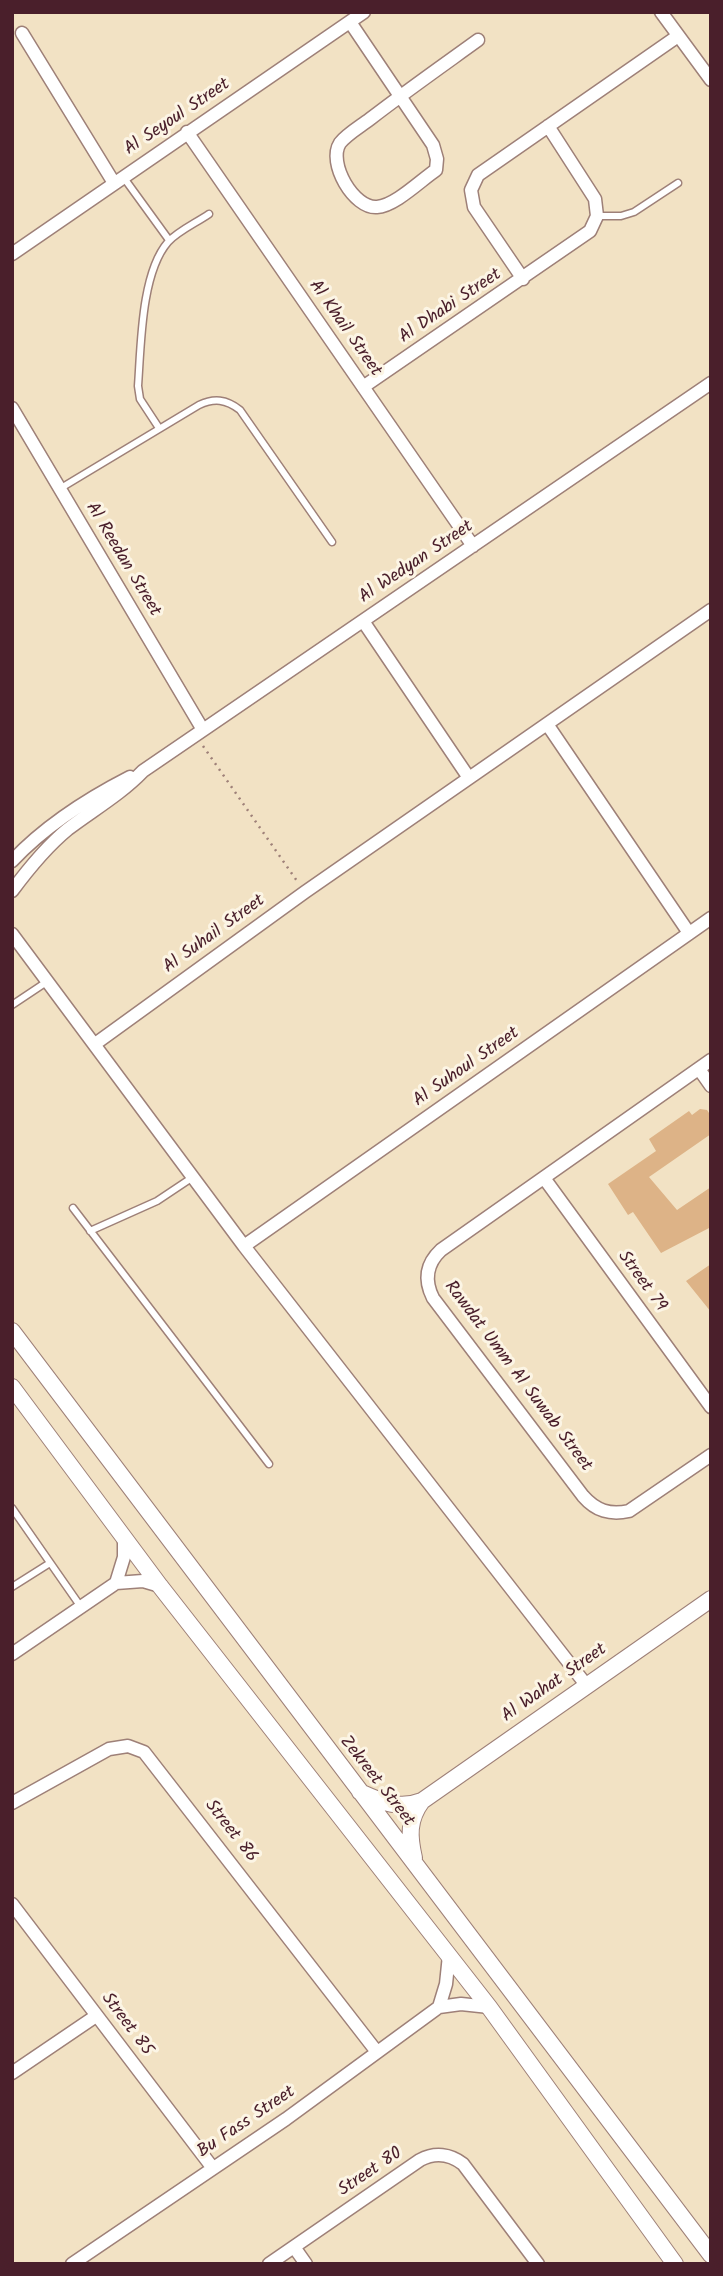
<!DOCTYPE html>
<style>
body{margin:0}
#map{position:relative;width:723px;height:2276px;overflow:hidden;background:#f2e2c4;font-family:Kalam,sans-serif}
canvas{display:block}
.frame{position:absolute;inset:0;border:14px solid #4a1f2b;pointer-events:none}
</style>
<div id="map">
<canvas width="723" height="2276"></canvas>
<div class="frame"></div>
</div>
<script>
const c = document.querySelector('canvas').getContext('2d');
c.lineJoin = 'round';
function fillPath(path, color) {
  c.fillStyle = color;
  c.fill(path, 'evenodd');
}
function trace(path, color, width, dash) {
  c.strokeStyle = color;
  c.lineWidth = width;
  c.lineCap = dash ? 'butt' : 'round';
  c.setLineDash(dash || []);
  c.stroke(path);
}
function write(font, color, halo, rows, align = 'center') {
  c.font = font + ' Kalam,sans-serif';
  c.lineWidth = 6;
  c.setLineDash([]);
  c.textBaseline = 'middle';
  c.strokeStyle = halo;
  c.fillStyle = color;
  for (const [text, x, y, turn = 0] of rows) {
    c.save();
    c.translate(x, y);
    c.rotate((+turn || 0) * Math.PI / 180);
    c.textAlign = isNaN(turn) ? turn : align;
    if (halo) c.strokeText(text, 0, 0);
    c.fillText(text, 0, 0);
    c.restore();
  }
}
fillPath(new Path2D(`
 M700,1109l7,1 4,6v18l-62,43 28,33 34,-23v40l-50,26 -28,-41 -5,3 -20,-31 48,-33 -7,-12 40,-28 3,4z
 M711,1264v48l-25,-31z`), '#ddb387');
const service = new Path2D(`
 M124,178l45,62
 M597,216h24l13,-4 44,-29
 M159,428l-19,-29 -2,-13c3,-40 3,-113 30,-144 10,-11 28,-19 41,-28
 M61,488l138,-83c15,-7 27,-6 41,5l92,132
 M12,1005l36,-24
 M73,1208l196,256
 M90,1231l67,-30 36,-24
 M12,1508l69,99
 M12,1587l38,-24`);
const minor = new Path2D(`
 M661,12l50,68
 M350,22l83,123 4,14 -1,11c-15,10 -41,36 -59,37 -23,2 -50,-44 -37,-64 7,-9 21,-17 30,-24 35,-27 72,-53 108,-79
 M22,33l92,150
 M187,132l286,414
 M12,254l352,-242
 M523,279l-49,-72 -3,-17 7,-15 200,-139
 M363,387l227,-156 7,-15 -2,-17 -47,-73
 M12,408l191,322
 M363,621l106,157
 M547,724l142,209
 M12,861c33,-35 75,-62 118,-84
 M12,891c17,-23 34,-44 56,-62 25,-19 53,-35 75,-58l568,-388
 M12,934l232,312 343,440
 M95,1044l210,-152 406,-282
 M711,1060l-270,190c-15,14 -17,30 -8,48l150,198c13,15 27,19 46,15l82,-56
 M699,1069l12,17
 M544,1178l167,229
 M244,1246l467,-328
 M116,1583l8,-26v-18
 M12,1654l104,-71 27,-2 17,5
 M12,1803l97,-54 19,-3 16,6 233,300
 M12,1904l200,263
 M439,2007l7,-23 3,-29
 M12,2073l84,-57
 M294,2247l12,17
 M72,2264l214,-145 153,-112 22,-3 28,3
 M269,2264l151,-104c15,-8 30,-6 43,4l75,100`);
const tertiary = new Path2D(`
 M12,1331l699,924
 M12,1387l148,199 329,421 186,257
 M360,1792c22,10 39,18 62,9l289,-202
 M414,1858c-5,-22 -6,-38 8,-57`);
trace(service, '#9e8078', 9);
trace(minor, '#9e8078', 15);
trace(tertiary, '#9e8078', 18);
trace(new Path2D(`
 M203,746l94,135`), '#9e8078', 2.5, [2, 5]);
trace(service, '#fff', 6);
trace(minor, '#fff', 12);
trace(tertiary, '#fff', 16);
write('18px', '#4a1f2b', '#fcf5e5', [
 ["Al Seyoul Street",178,118,-34],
 ["Al Dhabi Street",451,307,-34],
 ["Al Khail Street",344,329,55],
 ["Al Reedan Street",122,560,59],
 ["Al Wedyan Street",417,563,-34],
 ["Al Suhail Street",215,935,-36],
 ["Al Suhoul Street",467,1068,-35],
 ["Street 79",641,1282,54],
 ["Rawdat Umm Al Suwab Street",517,1377,53],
 ["Al Wahat Street",555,1684,-35],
 ["Zekreet Street",376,1782,52],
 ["Street 86",230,1832,52],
 ["Street 85",126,2025,53],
 ["Bu Fass Street",247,2123,-34],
 ["Street 80",371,2173,-34]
]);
</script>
